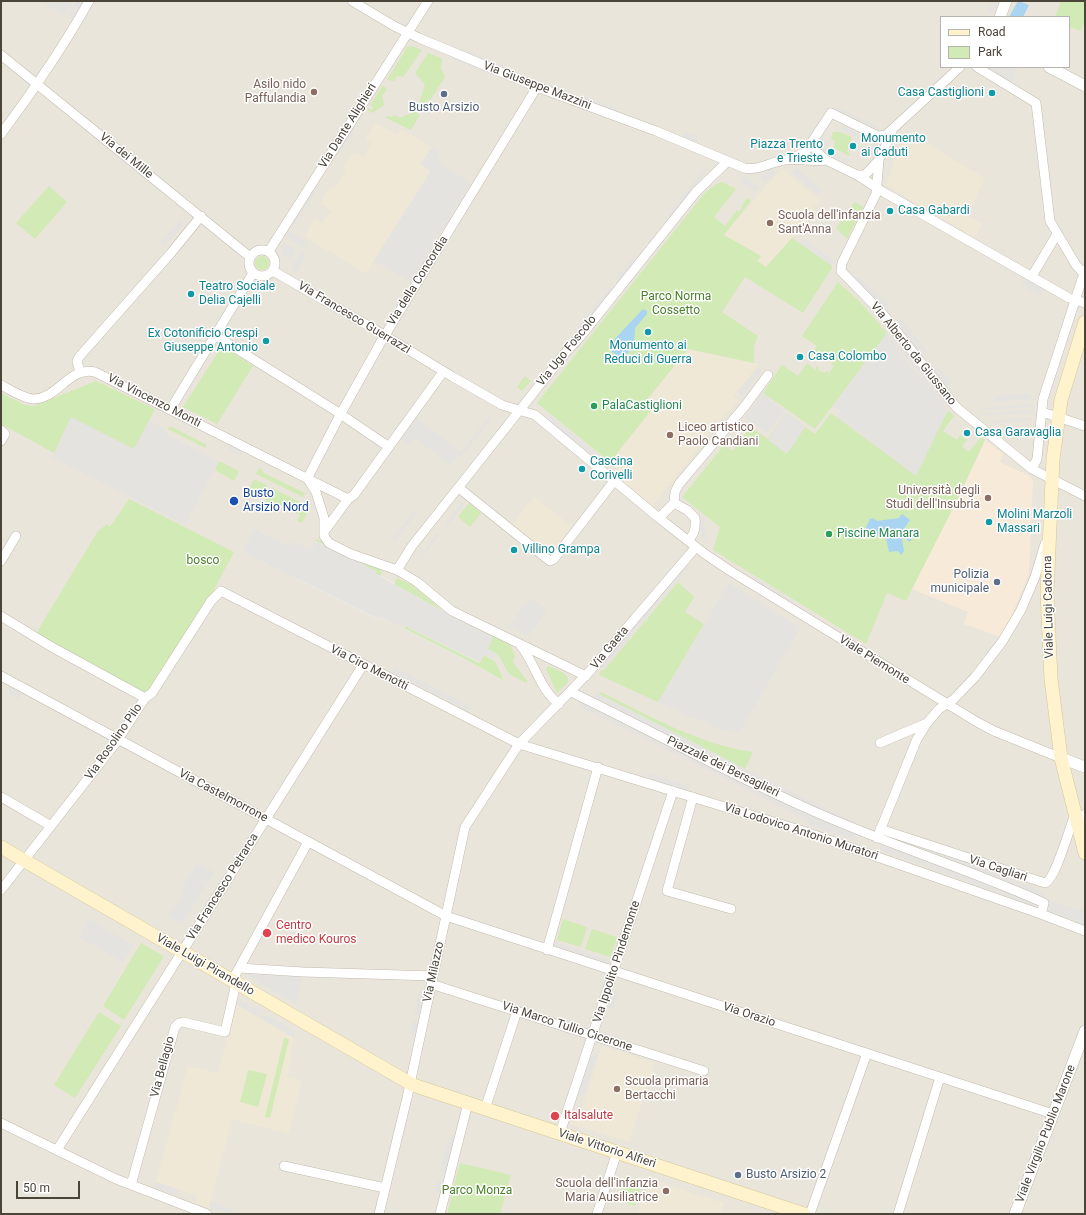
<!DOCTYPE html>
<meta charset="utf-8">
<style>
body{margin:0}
#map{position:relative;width:1086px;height:1215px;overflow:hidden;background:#f6f3ec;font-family:Roboto,sans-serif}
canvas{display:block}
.frame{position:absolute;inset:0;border:2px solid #4b4439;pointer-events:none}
.legend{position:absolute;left:940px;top:16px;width:130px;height:52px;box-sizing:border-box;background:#fff;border:1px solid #b7b4b0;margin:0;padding:5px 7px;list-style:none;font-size:12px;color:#4b4439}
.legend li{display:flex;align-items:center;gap:8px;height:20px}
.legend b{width:20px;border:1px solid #b7b4b0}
.scale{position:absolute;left:16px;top:1181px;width:64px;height:18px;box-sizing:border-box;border:2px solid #4b4439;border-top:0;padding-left:5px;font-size:12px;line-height:14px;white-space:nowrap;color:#4b4439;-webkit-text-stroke:3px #fff;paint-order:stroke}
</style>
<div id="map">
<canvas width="1086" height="1215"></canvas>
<div class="frame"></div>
<ul class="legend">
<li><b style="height:5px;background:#fff3cd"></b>Road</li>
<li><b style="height:11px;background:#d2eab5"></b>Park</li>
</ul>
<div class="scale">50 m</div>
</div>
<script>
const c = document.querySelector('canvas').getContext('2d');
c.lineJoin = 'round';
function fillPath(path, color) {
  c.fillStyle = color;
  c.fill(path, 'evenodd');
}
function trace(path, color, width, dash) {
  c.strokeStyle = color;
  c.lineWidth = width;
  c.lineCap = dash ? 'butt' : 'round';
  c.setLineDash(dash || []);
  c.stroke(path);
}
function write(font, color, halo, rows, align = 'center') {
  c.font = font + ' Roboto,sans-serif';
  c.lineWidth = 3;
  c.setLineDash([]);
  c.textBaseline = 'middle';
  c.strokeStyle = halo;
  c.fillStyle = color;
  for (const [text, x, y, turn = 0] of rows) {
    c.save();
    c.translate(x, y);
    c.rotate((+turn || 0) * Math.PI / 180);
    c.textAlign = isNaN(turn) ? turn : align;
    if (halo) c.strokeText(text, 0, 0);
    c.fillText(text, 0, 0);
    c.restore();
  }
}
fillPath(new Path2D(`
 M1,1h1084v1213h-1084zM941,17h128v50h-128zM316,541l107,58v2l74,53 -4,6 11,21 -39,-22 -61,-31 -20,-9 -5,-2 -2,2 -80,-40z`), '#eae5da');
fillPath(new Path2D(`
 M985,440l18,14 -3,8 30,14 3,5 -4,92 -17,42 -12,22 -36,-13 4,-12 -56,-23 47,-93z`), '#f7ead8');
fillPath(new Path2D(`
 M376,123l21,12 4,-6 31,18 -11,17 10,7 -65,103 -62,-38 11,-17 7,4 9,-12 -11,-8 11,-16 3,2 12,-20 -3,-2 11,-16 10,6 8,-14 -7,-4z
 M904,132l11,4 71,43 -20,36 16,9 -8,14 -88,-53z
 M782,168l38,32 -7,8 4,3 -51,56 -9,-6 4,-5 -38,-21z
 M688,348l71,16 -25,32 4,4 -86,106 -40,-33 5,-6 -7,-5 42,-53 -7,-6z
 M534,496l38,31 -22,28 -38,-30z
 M236,1004l58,34 -7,39 15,3 -13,54 -57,-15 -23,89 -14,-5 2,-7 -41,-14 32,-116 30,7z
 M602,1046l53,17 -26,79 -58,-18 3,-12 6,2z
 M649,1179l75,24 -4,11h-77l-5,-2z`), '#efe8d6');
fillPath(new Path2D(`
 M1061,1h24v18l-4,12 -12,-4v-10h-14z
 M412,46l10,4 -19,27 -6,-1 -3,5 -7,-1 20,-33z
 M428,53l14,5 -1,10 4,9 -14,22 -4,2 -5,6v-3l-3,-1 6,-18 -10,-12z
 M383,85l4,5 -5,6 2,9 -11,8 -6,-3 2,-2 3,2 1,-3 -3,-2z
 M416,111l1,3 3,1 -9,15 -25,-12 1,-3 3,2 5,-2 5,3z
 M833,132h7l12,5 -5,15 3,2 -1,2 -16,-9 2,-2v-4l-4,-3z
 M722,182l14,7 -22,28 11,9 12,-16 2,2 3,-4 -1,-2 6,-8 4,3 -27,34 37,21 -4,5 9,6 26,-29 39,27 1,3 -29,45 -58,-36 -23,35 36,24 -4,11v16l-66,-14 -43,53 7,7 -42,53 -73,-59 167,-209 12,-10z
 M49,186l18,16 -32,37 -19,-16z
 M855,202l8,5 -16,32 -11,-11z
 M255 263a7 7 0 1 1 14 0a7 7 0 1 1-14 0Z
 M838,282l22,20 27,31 -72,96 -52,-36 19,-28 16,11 9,-13 8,7 2,-4 2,2 -1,2 6,3 2,-2 3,2 5,-7 -3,-2 2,-4 -6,-4 -3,4 -2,-1 3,-4 -6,-4 -5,6 -3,-1 6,-10 -15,-10z
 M222,346l31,20 -36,58 -34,-17z
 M525,376l6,5 -9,10 -5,-4z
 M96,381l59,28 -21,40 -63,-31 -17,35 -53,-29v-31l24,12 9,1z
 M948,410l6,6 -11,15 14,9 3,-5 7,5 -5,6 7,6 12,-15 4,3 -26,56 -53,105 -19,-8 -21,51 -153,-94 7,-23 -38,-30 42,-52 9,6 17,-24 18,12 18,-26 29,21 16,-21 84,62z
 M170,426l37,19 -2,3 -37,-19z
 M219,461l20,10 -5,10 -19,-11z
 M260,467l4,6 41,20 -2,4 -47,-23z
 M254,479l13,6 -5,10 -13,-6z
 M272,488l38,19 -8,16 -5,-2 3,-6 -26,-13 -3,5 -7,-3z
 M129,499l105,53 -22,41 -62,97 -5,3 -110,-58 63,-104 9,-7 3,3z
 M469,503l12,10 -11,14 -12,-10z
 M317,539l38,20 27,10 -1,6 -2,1 -3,-2v-3l-60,-30z
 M397,578l15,7 31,26 67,33 5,12 -2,6 14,19 -1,2 -17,-9 -10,-18 -12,-7 6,-12 -99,-52z
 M678,582l16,15 -9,15 19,12 -46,78 -59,-27 1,-4 4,-1z
 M405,626l74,37 5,-8 11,6 9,20 -39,-22 -61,-31z
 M548,666l16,7 4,5v4l-11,11 -11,-24z
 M601,692c49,24 97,52 152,60l-8,17 -146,-75z
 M563,919l24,8 -6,20 -24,-7z
 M592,929l25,8 -6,20 -26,-8z
 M141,943l21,12 1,3 -39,62 -21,-14z
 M99,1012l22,14 -46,72 -21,-13z
 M284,1038l5,1 -19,79 -5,-1z
 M248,1070l19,4 -9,33 -18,-5z
 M460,1163l51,12 -11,39h-53z
 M625,1176l18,6 -8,24 -18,-6z`), '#d2eab5');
fillPath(new Path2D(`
 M41,1h33l-10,15z
 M77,1l5,2 -10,16 -4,-4z
 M993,1h6l-7,13 -5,-3z
 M461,48l52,22 -1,3 -52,-22z
 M452,56l35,15 -1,2 -35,-14z
 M986,67h31v3l-5,12z
 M550,84l22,8 -1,3 -22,-8z
 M584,96l33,12 -1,3 -33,-12z
 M837,107l43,20 -2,2 -42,-19z
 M820,119l3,2 -20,28 -3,-1z
 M843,126l28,14 -1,3 -29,-14z
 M354,127l1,3 -15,22h-3z
 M684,132l13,4v7l-13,-5z
 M432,147l8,5 -3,6 1,4 33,21 -61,99 -36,-22 57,-89 -10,-7z
 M825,148l24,13 -2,3 -23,-13z
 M705,168l2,2 -37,47 -2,-2z
 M770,168l5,4 -9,10 -5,-3z
 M796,168l26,22 -4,4 -26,-22z
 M745,176l14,12 -4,4 -14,-11z
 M313,191l1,3 -19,30 -3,1z
 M180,220l4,4 -20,23 -4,-4z
 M289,231l18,11 -4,5 -17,-11z
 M805,240l31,22 -5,3 -32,-23z
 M283,242l13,8 -6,10 -10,-7 3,-5 -3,-1z
 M302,252l5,3 -11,18 -5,-4z
 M633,258l2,2 -16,20 -2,-2z
 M858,276l32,30 -6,2 -31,-30z
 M1025,277l19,12 -4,7 -19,-12z
 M611,286l2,2 -37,47 -2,-2z
 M901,319l26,33 -4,3 -27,-33z
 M887,333l10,11 -2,3 24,30 4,-1 25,34 -32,66 -79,-59 3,-6 -7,-5z
 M901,345l22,27 -3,2 -22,-27z
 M938,366l14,18 -5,3 -13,-17z
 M758,368l4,3 -19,24 -5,-4z
 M1029,393l3,6 -35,3 -3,-6z
 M762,394l23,16 -18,23 -22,-16z
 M1033,404l1,3 -51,3v-2z
 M1032,410l1,3 -51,3v-2z
 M786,413l19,14 -18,27 -19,-14z
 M548,414l54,44 1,8 -56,-45z
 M71,417l63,32 15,-28 16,8 -1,4 55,28 -34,64 -133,-68z
 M415,417l46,35 28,-35 2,2 -31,39 -3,-2 -7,9 -33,-26 -5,1 -4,5 -8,-7z
 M1031,418l1,2 -40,3v-2z
 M229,443l12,7 1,5h-2l-11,-5z
 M462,502l2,2 -17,22 -2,-2z
 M416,509l2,2 -23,30 -3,-2z
 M699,515l5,4 2,18 -2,3 -3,-3z
 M254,529l36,17 3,-5 18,9 5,-9 60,30v3l47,26v1l70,36 -5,12 9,5 -4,6 -9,-5 -4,8 -75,-37 -1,2 -20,-9 -5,-2 -1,2 -135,-67z
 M437,533l2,2 -17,22 -2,-1z
 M684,564l6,1 -86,103h-7z
 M756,578l38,23 -2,2 -38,-23z
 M729,583l71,45 -61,105 -5,-3 -2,2 -13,-3 -14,-8 -13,-3 -34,-16z
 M534,600l13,10 -19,26 -20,-9 19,-25z
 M395,667l76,40 -2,5 -77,-40z
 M10,687l11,7 -3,5 -9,-5z
 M599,694l150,77 105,51 3,19 -48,-16 1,-3 -50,-26 -180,-89 -3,-8 6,3z
 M649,773l40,13 -2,5 -40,-13z
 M884,829l51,21 101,38 14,12 28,10 7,-2v17l-205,-75z
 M197,863l17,9 -32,52 -13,-8 16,-26 -3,-2z
 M89,919l44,26 -10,17 -44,-25z
 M555,942l55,18 -1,5 -56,-18z
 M250,971l52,4 -5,29 -49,-28z
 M419,991l6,1 -5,24 -6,-2z
 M614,991l4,4 -5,15 -5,-2z
 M237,998l23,14 -2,5 -22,-13z
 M266,1015l29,17 -1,6 -31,-18z
 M413,1021l5,1 -2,12 -6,-1z
 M598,1053l-14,41 -7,2 13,-39z
 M455,1134l-9,36 -6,2 9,-35z
 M438,1180l5,1 -3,12 -5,-1z
 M156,1182l22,7 -2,6 -22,-7z
 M211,1201l22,8 -2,5 -22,-7z`), '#e5e3e0');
fillPath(new Path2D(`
 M1018,1l11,4 -6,12h-14z
 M643,309l4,2v3l-12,14 -1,17 -8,10 -8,1 -6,-4 -1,-9z
 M902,514l8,6 -7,10 1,6 6,-2 3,3 -3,5 -5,-4 -3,1 2,12 -3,4 -3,-4 -9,1 -4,-19 -6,1 -4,4 -6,-2 -4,-7 5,-10 3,-1 4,3 22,-3z`), '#a9d4f2');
const minor = new Path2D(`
 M352,1l42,25 25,12 118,49 119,44 88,37c15,3 26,-6 41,-8 13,-2 27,2 41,0
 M1,55l249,202
 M977,67l59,36 14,118 26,44 9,10
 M892,131l-13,29 -3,34 -34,69 -1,8 42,43 73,93 76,62 53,27
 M1,134c32,-43 62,-86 88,-133
 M815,138l1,13 10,9 31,15 28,18 184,105 16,5
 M792,159l14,-8 25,-38 47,23 8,-1 74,-68
 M857,175h8l13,-14
 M249 263a13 13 0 1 1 26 0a13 13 0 1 1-26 0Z
 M269,251l159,-250
 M273,271l101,58 79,48 49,28 33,10 124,103 46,36 27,18 245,150 17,9 67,27
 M1032,276l25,-42
 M216,336l120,75 53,36
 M80,372l-3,-11 2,-4 92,-104 30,-37
 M1,385c9,5 22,13 32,14 24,1 36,-33 62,-27l253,127
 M170,410l83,-137
 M1042,412l43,14
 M1,430l4,4 -4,7
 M1032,469l5,-10 6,-60 42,-129
 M307,479l33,-64 42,-75 155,-253
 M309,481l7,11 8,26v18l5,7 22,11 46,16 20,12 35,29 134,65
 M459,488l91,73 4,-2 60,-78
 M674,503l1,-11 4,-8 66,-78 23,-31
 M674,503l13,7 8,8c1,9 0,17 -7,22
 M659,518l15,-15
 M324,532l24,-33 6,-4 89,-123
 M1,561l15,-25
 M397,570l15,-24 153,-193 16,-17 115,-144 32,-31
 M1,616l49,30 95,52
 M521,646c15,19 19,44 38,58
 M1,676l445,240 607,198
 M571,692c81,39 160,83 242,119 76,34 156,58 231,92l-3,11
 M880,743l47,-20
 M1,797l50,29
 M693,797l-26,94 64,18
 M880,829l165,54c11,-4 24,-55 30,-68
 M1081,830l4,-16
 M877,838l40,-99 10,-16 12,-14 15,-10 21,-22 27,-35 19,-32 14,-33 10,-33
 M1,890l114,-146 30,-46 7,-5 59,-92 10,-10 298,153 284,87 238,83 44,17
 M547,950l51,-183
 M239,968l64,4 130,4
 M232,981l76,-139
 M431,984l273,87
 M485,1109l32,-98
 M1,1123l115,56 91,35
 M560,1133l113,-342
 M57,1150l306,-485
 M284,1166l101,22
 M131,1185l44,-158 4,-4 4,-1 42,10 11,-49
 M379,1214l28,-116 58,-271 54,-83 71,-73 106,-124
 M440,1214l28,-111
 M597,1214l20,-62
 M810,1214l57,-161
 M898,1214l42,-137`);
const tertiary = new Path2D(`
 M1000,17l6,-16
 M1049,67l36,19
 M1061,758l24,9
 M1015,1214l70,-183`);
const secondary = new Path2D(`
 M1085,322l-24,78 -8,59 -6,134 4,86 10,79 24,95
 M1,847l412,238 391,129`);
trace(minor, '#c2bbae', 10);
trace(tertiary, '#c2bbae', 12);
trace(secondary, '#d6c79b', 14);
trace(minor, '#fff', 9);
trace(tertiary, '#fff', 11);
trace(secondary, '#fff3cd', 13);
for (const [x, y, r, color] of [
 [314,92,4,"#8d6e63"],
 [992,93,4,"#0f9aa8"],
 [444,94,4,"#5c6f8a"],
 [853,146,4,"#0f9aa8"],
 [831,152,4,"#0f9aa8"],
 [890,211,4,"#0f9aa8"],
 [770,223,4,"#8d6e63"],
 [191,294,4,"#0f9aa8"],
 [648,332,4,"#0f9aa8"],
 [266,341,4,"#0f9aa8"],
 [800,357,4,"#0f9aa8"],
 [594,406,4,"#2e9e5b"],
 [967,433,4,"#0f9aa8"],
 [670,435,4,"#8d6e63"],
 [582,469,4,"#0f9aa8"],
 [988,498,4,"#8d6e63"],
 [234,501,5,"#1a4fb4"],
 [989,522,4,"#0f9aa8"],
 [829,534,4,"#2e9e5b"],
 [514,550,4,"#0f9aa8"],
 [997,582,4,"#5c6f8a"],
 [267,933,5,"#e0444e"],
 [617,1089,4,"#8d6e63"],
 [555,1116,5,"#e0444e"],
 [738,1175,4,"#5c6f8a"],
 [666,1191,4,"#8d6e63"]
]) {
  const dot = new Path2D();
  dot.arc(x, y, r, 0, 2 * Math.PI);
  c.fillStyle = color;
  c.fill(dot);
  trace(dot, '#fff', 1.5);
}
write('12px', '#785e54', '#fff', [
 ["Asilo nido",306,85],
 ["Paffulandia",306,99],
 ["Scuola dell'infanzia",778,216,"left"],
 ["Sant'Anna",778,230,"left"],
 ["Liceo artistico",678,428,"left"],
 ["Paolo Candiani",678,442,"left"],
 ["Università degli",980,491],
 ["Studi dell'Insubria",980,505],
 ["Scuola primaria",625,1082,"left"],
 ["Bertacchi",625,1096,"left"],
 ["Scuola dell'infanzia",658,1184],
 ["Maria Ausiliatrice",658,1198]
], 'right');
write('12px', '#4b4439', '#fff', [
 ["Via Giuseppe Mazzini",537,86,21],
 ["Via Dante Alighieri",348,126,-58],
 ["Via dei Mille",126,156,39],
 ["Via della Concordia",418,281,-58],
 ["Via Francesco Guerrazzi",354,318,31],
 ["Via Ugo Foscolo",567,351,-51],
 ["Via Alberto da Giussano",913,354,51],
 ["Via Vincenzo Monti",154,401,27],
 ["Viale Luigi Cadorna",1049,607,-91],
 ["Via Gaeta",610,648,-50],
 ["Viale Piemonte",874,660,32],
 ["Via Ciro Menotti",369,668,27],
 ["Via Rosolino Pilo",114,742,-55],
 ["Piazzale dei Bersaglieri",723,767,26],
 ["Via Castelmorrone",223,796,28],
 ["Via Lodovico Antonio Muratori",801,832,18],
 ["Via Cagliari",998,869,18],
 ["Via Francesco Petrarca",223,887,-58],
 ["Via Ippolito Pindemonte",617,962,-72],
 ["Viale Luigi Pirandello",205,965,30],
 ["Via Milazzo",434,972,-78],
 ["Via Orazio",749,1015,18],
 ["Via Marco Tullio Cicerone",567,1027,18],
 ["Via Bellagio",163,1067,-75],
 ["Viale Virgilio Publio Marone",1046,1134,-69],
 ["Viale Vittorio Alfieri",607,1149,18]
]);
write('12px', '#0d838f', '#fff', [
 ["Casa Castiglioni",984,93,"right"],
 ["Monumento",861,139],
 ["ai Caduti",861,153],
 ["Piazza Trento",823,145,"right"],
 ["e Trieste",823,159,"right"],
 ["Casa Gabardi",898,211],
 ["Teatro Sociale",199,287],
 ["Delia Cajelli",199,301],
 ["Ex Cotonificio Crespi",258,334,"right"],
 ["Giuseppe Antonio",258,348,"right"],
 ["Monumento ai",648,346,"center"],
 ["Reduci di Guerra",648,360,"center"],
 ["Casa Colombo",808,357],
 ["Casa Garavaglia",975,433],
 ["Cascina",590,462],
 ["Corivelli",590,476],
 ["Molini Marzoli",997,515],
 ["Massari",997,529],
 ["Villino Grampa",522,550]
], 'left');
write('12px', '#4e5e75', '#fff', [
 ["Busto Arsizio",444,108],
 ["Polizia",989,575,"right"],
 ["municipale",989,589,"right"],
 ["Busto Arsizio 2",746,1175,"left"]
]);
write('12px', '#4a7f2a', '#fff', [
 ["Parco Norma",676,297],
 ["Cossetto",676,311],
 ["bosco",203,561],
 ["Parco Monza",477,1191]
]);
write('12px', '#27864d', '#fff', [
 ["PalaCastiglioni",602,406],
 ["Piscine Manara",837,534]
], 'left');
write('12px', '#164399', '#fff', [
 ["Busto",243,494],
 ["Arsizio Nord",243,508]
], 'left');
write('12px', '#be3a42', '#fff', [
 ["Centro",276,926],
 ["medico Kouros",276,940],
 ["Italsalute",564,1116]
], 'left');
</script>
